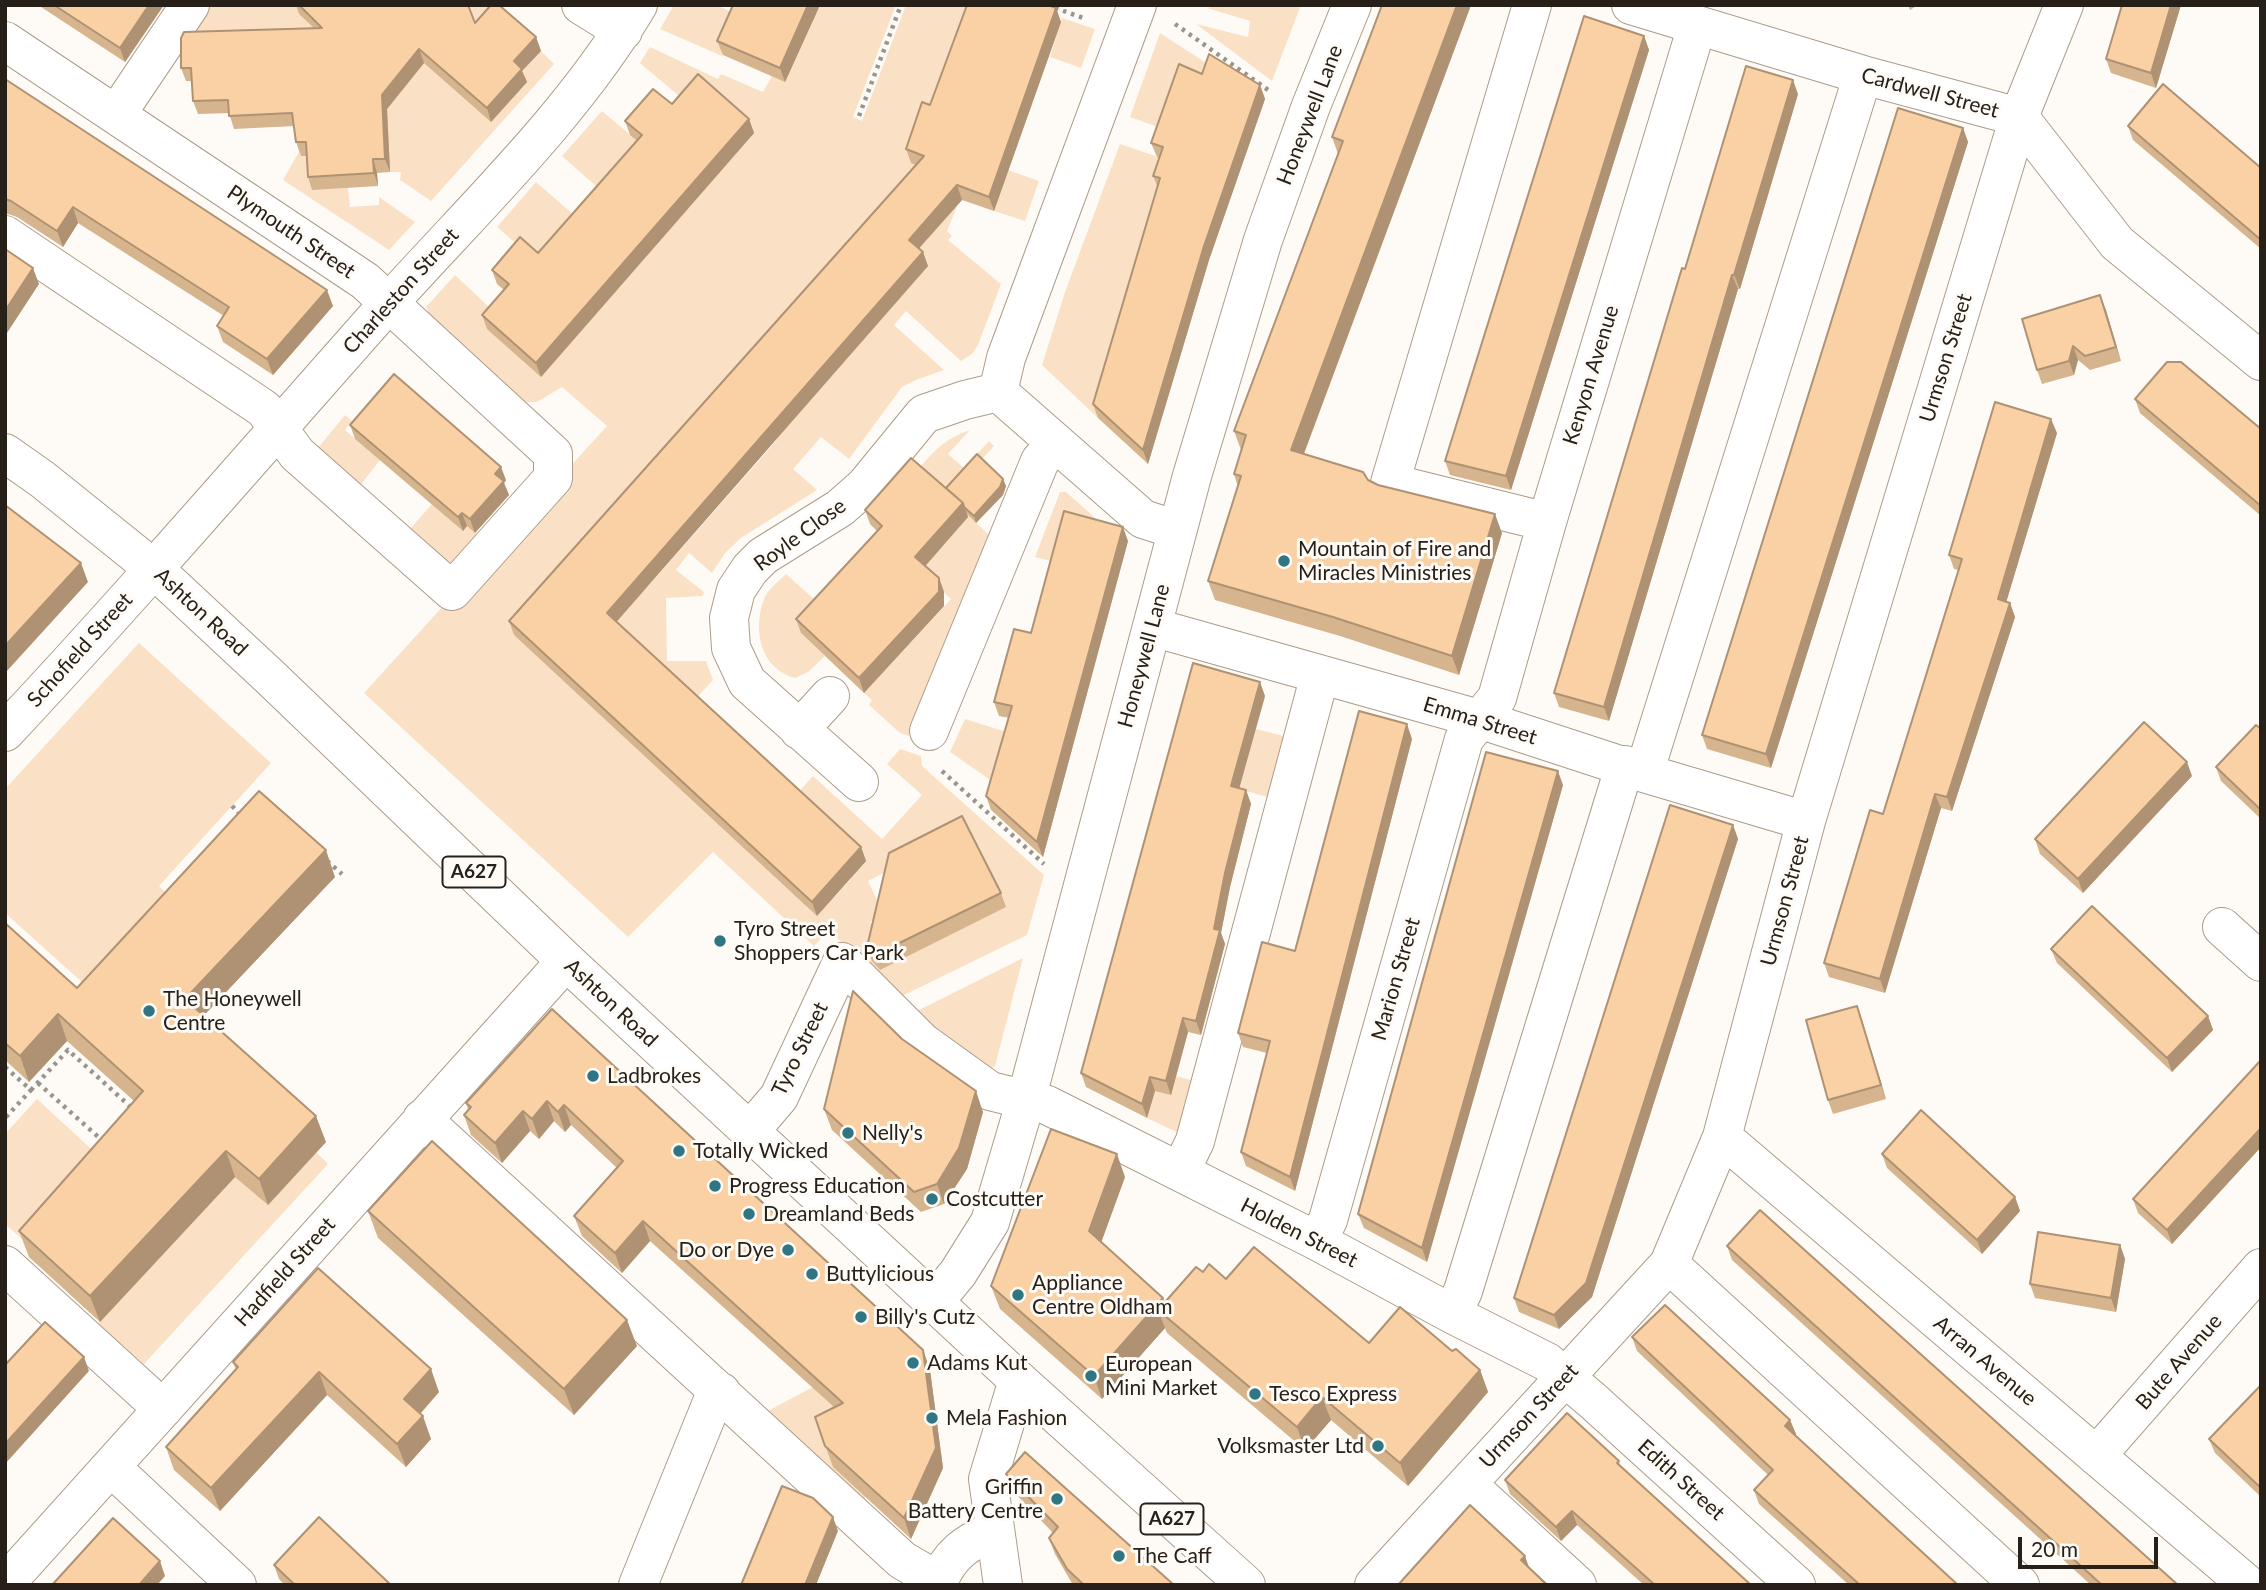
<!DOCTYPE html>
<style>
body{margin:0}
#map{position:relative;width:2266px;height:1590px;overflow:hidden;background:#fefbf7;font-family:Lato,sans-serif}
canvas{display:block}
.frame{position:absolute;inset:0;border:7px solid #262019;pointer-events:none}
.scale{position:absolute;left:2018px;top:1537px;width:140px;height:32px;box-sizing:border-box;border:4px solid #262019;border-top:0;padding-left:9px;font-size:21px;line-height:24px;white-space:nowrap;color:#262019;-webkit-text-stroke:5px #fefbf7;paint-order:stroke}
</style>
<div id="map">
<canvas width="2266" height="1590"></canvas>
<div class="frame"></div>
<div class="scale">20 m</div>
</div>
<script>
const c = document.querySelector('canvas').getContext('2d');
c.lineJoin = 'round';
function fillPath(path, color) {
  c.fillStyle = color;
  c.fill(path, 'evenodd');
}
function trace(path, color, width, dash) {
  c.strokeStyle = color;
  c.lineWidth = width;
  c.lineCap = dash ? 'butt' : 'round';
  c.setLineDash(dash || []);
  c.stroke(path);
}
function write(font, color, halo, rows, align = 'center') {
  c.font = font + ' Lato,sans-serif';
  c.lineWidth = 6;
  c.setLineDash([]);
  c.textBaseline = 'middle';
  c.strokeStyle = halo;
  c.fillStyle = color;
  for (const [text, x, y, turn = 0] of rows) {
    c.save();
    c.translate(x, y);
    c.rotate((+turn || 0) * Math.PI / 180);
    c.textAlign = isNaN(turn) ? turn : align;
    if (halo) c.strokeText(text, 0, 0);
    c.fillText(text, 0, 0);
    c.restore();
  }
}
fillPath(new Path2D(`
 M203,5h292l-4,116 35,-38 -8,-8 23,-24 13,13 -123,137 -31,-21 1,-8h-11l-3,-51 -118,6 -84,-81z
 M674,5h42l24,11 -18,40 -62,-27z
 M810,5l9,4 1,-4h76l-43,112 9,4 44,-116h71l-43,167 26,27 -13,32 5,5 -4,4 53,44 -23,61 -6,9 -11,7 -55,-50 -12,14 50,45 -28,10 -14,7 -53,72 -28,-22 -28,32 24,21 -76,48 -16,15 -13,20 -23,-20 -13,17 28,22 -1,4 -37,2 1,63h39l7,19 -21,23 125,213 34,-37 -25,-23 -31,-60 18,-20 69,63 40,-44 -35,-31 13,-15 21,7 1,10 122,109 -17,60 -129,63 -69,-68 -15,16 -101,-94 -85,85 -264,-244 243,-267 -45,-39 -25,15h-15l-91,-85 -5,-10 29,-32 34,32 190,-211 -39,-33 10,-16 68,32 3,-5 42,18 9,-16 13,5zM901,201l13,53 13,12 -82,93zM727,394l50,46 -133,151 -16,-15zM952,838l-61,126 -21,-42 14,-7 -16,-34z
 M1221,5h80l-29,76 -76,-57 52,13 2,-16 -43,-13z
 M1062,18l33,11 -14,39 -31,-11z
 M1160,33l54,35 -53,60 -31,-11z
 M602,111l45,38 -41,46 -44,-39z
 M1120,144l56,19 -78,255 -56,-53 23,-73z
 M300,150l10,5 38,33 2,19 29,-2v-8l36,25 -26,28 -106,-70z
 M1008,170l31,11 -14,40 -31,-10z
 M536,182l46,40 -39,45 -46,-40z
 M345,415l7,6 -7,9 35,30 -25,32 -42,-38z
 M970,430l-22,24 16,14 25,-27 5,5 -46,50 42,40 -27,73 -54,127 -9,-3 -31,-28 3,-5 -8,-7 87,-94 -30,-28 -5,-99c18,-21 28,-33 54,-42z
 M500,488l-27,43 13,11 -32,38 -50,-44 28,-32 31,27z
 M1060,492h6l53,47 -60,24 -24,-6z
 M786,574l38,34 -23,25 24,23 -17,16 -13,6c-34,-9 -43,-47 -31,-79 3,-9 15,-18 22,-25z
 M139,643l132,120 -112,123 18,17 -84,89 -88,-79v-124z
 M965,719l48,15 -14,52 -49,-34z
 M1256,729l39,10 -17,61 -39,-11z
 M1023,958l-28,108 -8,5 -78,-56z
 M1176,1076l22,6 -13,54 -38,-18 8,-27z
 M37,1099l63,58 -77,83 -18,-16v-90z
 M258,1150l58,2 12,12 -184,200 -46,-40z
 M834,1367l36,120 -8,17 -100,-90 51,-27z`), '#fae1c6');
const minor = new Path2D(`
 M581,5l42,26
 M1137,5l-131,353 -8,34 145,127 34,11
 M1532,5l-142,478 157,39
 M1631,5l232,70 156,42 98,126 144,118
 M5,41l360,240 188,173v24l-101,113 -155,-137 -33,-45 -259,-174
 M116,115l74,-110
 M1152,627l327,92 165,54 162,48
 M799,730l31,-34
 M929,731l111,-270 16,-18
 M5,732c131,-140 255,-284 382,-427 87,-97 184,-188 251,-300
 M1644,773l219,-698
 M859,782l-112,-100 -16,-34 -2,-30 7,-28 14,-21 13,-13 77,-48 25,-22 59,-72 41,-14 33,-8
 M2222,927l39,35
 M422,1119l480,441 36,21
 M750,1131l29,-34 63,-135 80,80 68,49 57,14 14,7 256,129 135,73 95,48 46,39 203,184
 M1722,1137l526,448
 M1180,1172l15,-31 125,-466
 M1317,1241l11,-21 136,-481 33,-41 50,-176 150,-496
 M1669,1264l351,321
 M5,1265l158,144
 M934,1302l24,-29 32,-51 36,-122 166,-624 71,-236 48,-134 41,-101
 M1452,1314l11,-23 162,-526
 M2096,1456l165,-188
 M111,1467l126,118
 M1467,1484l110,101
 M5,1584l561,-623
 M638,1585l75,-185 8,-8
 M937,1585c12,-31 29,-42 58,-55
 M1003,1585l-15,-106 30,-99
 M1374,1585l295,-321 53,-127 84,-316 213,-704 45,-112`);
const highway = new Path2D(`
 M5,453l37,26 112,90 116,108 296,284 452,419 228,205`);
trace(minor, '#ac9c8a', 40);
trace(highway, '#ac9c8a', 40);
trace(new Path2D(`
 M1047,5l39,14
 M1175,24l96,68
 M859,116l42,-111
 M942,771l102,93
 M232,806l7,7 -4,4
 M327,861l15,13
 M5,1067l26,23 -26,28
 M38,1083l67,60
 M31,1090l37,-40 66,60`), '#98948f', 4.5, [3.5, 5]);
trace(minor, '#fff', 38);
trace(highway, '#fff', 38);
fillPath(new Path2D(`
 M38,5h126l-39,57z
 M296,5h172l7,18 61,14 5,14 -19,20 5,11 -36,40 -67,-59 -37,46 3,63 -13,1 1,13 -66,4 -4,-13 -2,-21h-5l-5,-14 -2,-16 -60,3 -5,-16 -31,1 -5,-13 -1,-20h-6l-5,-13 133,-40 -15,-14z
 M820,5l-35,77 -62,-27 -6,-14z
 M1382,5h89l-167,449 64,26 10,5 124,48 -43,142 -119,-39 -125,-36 -7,-19 30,-94 -4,-13 7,-24 -7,-19 104,-277 -6,-17z
 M1908,5h10l-8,5z
 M2181,5l-25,83 -45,-15 -5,-14z
 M1056,8l5,14 -67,189 -32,-11 -43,48 9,18 -312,356 245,225 5,14 -49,55 -303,-281 -5,-14 407,-456 -5,-2 -5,-14 24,-44z
 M1644,36l5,14 -138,440 -61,-15 -5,-14z
 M1202,74l58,11 5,14 -56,161 -61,204 -50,-46 -5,-14 65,-216 -5,-12 6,-18 -2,-1 -6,-14z
 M5,79l328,227 -60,69 -50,-33 -6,-16 7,-10 -146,-93 -15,24 -46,-30 -12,-4z
 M1798,94l-58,195h-2l-129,432 -50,-14 -5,-14 131,-424z
 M672,104l77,15 5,14 -213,244 -54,-48 -5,-14 22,-25 -7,-6 -5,-14 46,-17 99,-112 -7,-6 -5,-14z
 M2128,126l133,42v81l-128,-109z
 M1963,128l5,14 -197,626 -64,-19 -5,-14z
 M2100,295l21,66 -31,9 -12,-10 -4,15 -32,9 -5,-14z
 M2135,399l126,30v87l-121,-103z
 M350,425l156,55 -2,3 5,12 -34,38 -8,-7 -4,5 -108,-92z
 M2057,433l-51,169 4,1 5,14 -63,194 -11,-3 -56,185 -56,-16 -5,-14 59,-149 75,-244 -4,-1 -5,-14z
 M1003,479l3,7 -3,9 -27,28 -9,-9 1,3 -43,48 14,13 5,14v14l-80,87 -63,-60 -5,-14 81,-88 -7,-7 -5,-14 81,-22z
 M1128,541l-85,316 -52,-47 -5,-14 23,-78 -10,-2 -5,-14 37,-69z
 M1265,696l-26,93 7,1 5,14 -21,83 -9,46 4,11 -24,91 -13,-3 -17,63 -16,-4 -8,27 -61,-31 -5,-14z
 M2261,729v90l-40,-38 -5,-14z
 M1412,739l-117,452 -49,-25 -5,-14 26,-99 -24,-6 -5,-14 57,-82z
 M2192,776l-109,117 -43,-39 -5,-15z
 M1563,785l-136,477 -63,-34 -6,-14z
 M1733,825l5,14 -146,458 -33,32 -40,-17 -5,-14z
 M335,877l-132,139 123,126 -58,63 -33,-28 -135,145 -71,-65 -10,-26 115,-130 -67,-60 -38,41 -24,-22v-137l72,65z
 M1001,893l5,14 -126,63 -8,-9 -5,-14z
 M2051,949l157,67 5,14 -41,42 -115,-109z
 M1857,1006l29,93 -53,15 -5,-14z
 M552,1009l371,341 7,20 13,98 -32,71 -78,-72 -18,-50 19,-10 -184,-166 -28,32 -40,-37 -8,-20 43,-48 -46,-43 -6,7 -11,-11 -15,18 -9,-8 -28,32 -31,-28 -7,-20 4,-5 -2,-7z
 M902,1039l81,73 -16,57 -23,35 -23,8 -89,-82 -8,-21z
 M2261,1060v87l-89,97 -34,-31 -5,-14z
 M1882,1154l133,43 5,14 -38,43 -95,-86z
 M1125,1177l-24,65 62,56 2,4 38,-30 23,7 143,64 83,8 28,19 8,22 -80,94 -77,-66 -26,30 -138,-117 -2,-5 -63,71 -102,-90 -9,-23z
 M368,1211l269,135 -63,69 -196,-177z
 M2120,1245l5,14 -9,53 -81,-14 -5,-14z
 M1727,1246l451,339h-87l-359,-325z
 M318,1268l121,124 -19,22 11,25 -25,28 -79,-72 -107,116 -46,-41 -8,-23 70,-77 -3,-8z
 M1632,1337l158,83 6,14 -1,1 163,150h-109l-90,-81 -5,-14 14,-15 -131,-124z
 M2261,1385v112l-46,-44 -6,-14z
 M1619,1461l1,4 131,120h-107l-67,-60 -16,16 -51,-47 -5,-14z
 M1006,1474l168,111h-101l-18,-31 -6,-16 4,-5 -41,-43z
 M274,1565l117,20h-106l-6,-6z`), '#d6b48d');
fillPath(new Path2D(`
 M149,5h15l-39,57 -5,-14z
 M808,5h12l-35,77 -5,-14z
 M1457,5h14l-173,464 -7,-19z
 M2171,5h10l-25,83 -5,-15z
 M1056,8l5,14 -67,189 -5,-14z
 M1644,36l5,14 -138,440 -5,-14z
 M536,37l5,14 -19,20 5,11 -36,40 -4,-14 27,-47z
 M419,49l5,14 -37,46 3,63 -5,-13 -3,-64z
 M1793,80l5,14 -58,195 -6,-14z
 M1260,85l5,14 -56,161 -61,204 -5,-14 61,-204z
 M749,119l5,14 -213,244 -5,-14z
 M1963,128l5,14 -197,626 -5,-14z
 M373,159l4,14 1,13 -4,-13z
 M957,185l5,15 -48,54 -5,-14z
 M73,207l5,16 -15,24 -6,-16z
 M923,252l5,14 -316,361 -5,-14z
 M33,268l6,16 -34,52v-25z
 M1732,275l6,14 -129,432 -5,-14z
 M327,290l6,16 -60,69 -6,-16z
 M2100,295l6,15 15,51 -5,-14z
 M2073,346l5,14 -4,15 -5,-14z
 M2051,419l6,14 -54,180 -5,-14z
 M501,467l5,13 -2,3 5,12 -34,38 -5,-14 25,-45z
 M1003,479l3,7 -3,9 -27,28 -2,-7z
 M963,503l5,14 -47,54 -6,-14z
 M462,513l5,13 -4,5 -5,-14z
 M1495,514l7,19 -43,142 -7,-19z
 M1123,527l5,14 -85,316 -6,-15z
 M81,563l7,19 -82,90 -1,-26z
 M939,578l5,14v14l-80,87 -5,-15z
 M2010,603l5,14 -63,194 -5,-14z
 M1260,682l5,14 -29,104 -5,-14z
 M1407,724l5,15 -117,452 -5,-14z
 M2187,762l5,14 -109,117 -5,-14z
 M1558,771l5,14 -136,477 -5,-14z
 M1246,790l5,14 -21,83 -9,46 4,11 -24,91 -5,-14 29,-148z
 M1935,794l6,14 -56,185 -5,-14z
 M1733,825l5,14 -146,458 -33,32 -5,-14z
 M861,847l5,14 -49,55 -5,-14z
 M326,850l9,27 -141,149 -9,-27z
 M1857,1006l5,14 24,79 -5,-14z
 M58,1014l9,27 -38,41 -9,-26z
 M2208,1016l5,14 -41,42 -5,-14z
 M1183,1018l5,14 -17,63 -5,-14z
 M1150,1077l5,14 -8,27 -5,-14z
 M976,1091l7,21 -16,57 -23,35 -7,-20z
 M547,1101l7,20 -15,18 -7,-20z
 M564,1105l7,20 -6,7 -7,-20z
 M523,1111l7,20 -28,32 -7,-20z
 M316,1116l10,26 -58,63 -9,-26z
 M2261,1128v19l-89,97 -5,-14z
 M226,1151l9,26 -135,145 -10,-26z
 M1117,1154l8,23 -28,77 -8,-23z
 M2015,1197l5,14 -38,43 -5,-14z
 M643,1221l7,20 -28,32 -7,-20z
 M2120,1245l5,14 -9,53 -5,-14z
 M1163,1298l9,23 -14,-11 7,18 -63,71 -8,-23z
 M627,1320l10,26 -63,69 -10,-26z
 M923,1350l7,20 13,98 -32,71 -7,-21z
 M84,1357l5,14 -84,93v-20z
 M431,1369l8,23 -26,30 -9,-23z
 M1480,1370l8,22 -80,94 -8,-23z
 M319,1372l8,23 -107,116 -9,-23z
 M1322,1397l9,23 -26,30 -8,-23z
 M423,1416l8,23 -25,28 -9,-23z
 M1790,1420l6,14 -6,6 -5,-14z
 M1572,1511l5,14 -16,16 -5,-14z
 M833,1517l5,14 -22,54h-11z
 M1525,1556l6,17 -10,-13z
 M160,1561l5,15 -8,9h-18z`), '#ae9273');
const building = new Path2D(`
 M54,5h95l-29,43z
 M299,5h169l7,18 16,-18h8l37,32 -22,24 8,8 -35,39 -68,-59 -37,46 3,64h-12l1,14 -66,4 -2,-35h-10l-4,-29 -63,3 -1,-16 -35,1 -2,-33h-10v-30l3,-6 138,-4z
 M733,5h75l-28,63 -63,-27z
 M967,5h81l8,3 -67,189 -32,-12 -48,55 14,12 -316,361 254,234 -49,55 -303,-281 415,-465 -18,-7 16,-47 8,3z
 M1382,5h75l-166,445 72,22 5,8 10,5 117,29 -43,142 -119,-39 -125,-36 33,-105 -7,-2 12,-39 -12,-4 109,-290 -11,-4z
 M2122,5h49l-20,68 -45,-14z
 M1584,16l60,20 -138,440 -61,-15z
 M1209,54l51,31 -56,161 -61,204 -50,-46 67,-226 -7,-2 10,-29 -12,-4 28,-79 23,10z
 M1746,66l47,14 -59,195h-2l-128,432 -50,-14 128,-425 3,1z
 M698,74l51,45 -213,244 -54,-48 27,-31 -17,-14 28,-33 18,16 104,-118 -17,-14 28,-32 19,15z
 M5,79l322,211 -60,69 -50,-33 12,-19 -156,-100 -16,24 -46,-30 -6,-2z
 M2163,84l98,84v72l-133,-114z
 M1898,108l65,20 -197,626 -64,-19z
 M5,249l28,19 -28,43z
 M2100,295l16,52 -31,9 -12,-10 -4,15 -32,9 -15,-51z
 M2167,362h14l80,67v77l-126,-107z
 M394,374l107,93 -6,7 9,7 -34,38 -8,-6 -4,4 -108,-92z
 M1995,402l56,17 -53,180 12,4 -63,194 -12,-3 -55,185 -56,-16 46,-153 13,4 79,-255 -13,-4z
 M977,454l26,25 -3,8 -26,29 -10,-9 -1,-4 -17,-15z
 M911,458l52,45 -48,54 24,21v14l-80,86 -63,-59 86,-93 -17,-16z
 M5,505l76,58 -76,83z
 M1064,511l59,16 -86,315 -51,-46 26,-90 -18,-4 20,-73 17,4z
 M1193,663l67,19 -29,104 15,4 -21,83 -11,56 6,1 -24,91 -13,-3 -17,63 -16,-4 -8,27 -61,-31z
 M1359,711l48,13 -117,453 -49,-25 29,-111 -32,-8 24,-91 33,9z
 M2144,722l43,40 -109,117 -43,-40z
 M2256,725l5,4v81l-45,-43z
 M1486,752l72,19 -136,477 -64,-34z
 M259,791l67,59 -141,149 131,117 -57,63 -33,-28 -136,145 -71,-65 124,-140 -85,-77 -38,42 -15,-13v-120l72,65z
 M1670,805l63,20 -147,458 -32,32 -40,-17z
 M962,816l39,77 -126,62 -8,-8 22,-94z
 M2092,906l116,110 -41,42 -116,-109z
 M853,991l49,48 74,52 -17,57 -22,36 -23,8 -90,-83z
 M1857,1006l24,79 -53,15 -22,-80z
 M552,1009l371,341 13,98 -32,70 -79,-72 -10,-29 28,-14 -200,-182 -28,32 -41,-37 49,-55 -59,-56 -6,7 -11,-11 -15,18 -9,-8 -28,32 -31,-28 7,-8 -5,-4z
 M2261,1060v68l-94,102 -34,-31z
 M1921,1110l94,87 -38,43 -95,-86z
 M1051,1129l66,25 -28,77 74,67 -69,78 -103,-90z
 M432,1141l195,179 -63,69 -196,-178z
 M1760,1210l418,375h-76l-375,-339z
 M2038,1232l82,13 -9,53 -81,-14z
 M1254,1247l115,96 31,-36 52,44 4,-2 24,21 -80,93 -78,-66 -25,30 -139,-117 38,-43 7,5 6,-8 17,15z
 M318,1268l113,101 -27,30 19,17 -26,28 -78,-72 -108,116 -45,-41 72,-80 -5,-5z
 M1665,1305l125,115 -5,6 173,159h-98l-106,-95 19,-20 -141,-133z
 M45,1322l39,35 -79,87v-79z
 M2261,1385v103l-52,-49z
 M1567,1413l52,48 -2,2 134,122h-96l-83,-74 -16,16 -51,-47z
 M1025,1452l149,133h-90l-17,-16 -18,-31 9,-11 -52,-53z
 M782,1486l31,12 20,19 -28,68h-64z
 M1470,1505l55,51 -4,4 26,25h-149z
 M319,1517l72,68h-96l-21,-20z
 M113,1518l47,43 -21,24h-87z`);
fillPath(building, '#f9d1a4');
trace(building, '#ae9273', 2);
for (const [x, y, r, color] of [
 [1284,561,7,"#2f7582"],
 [720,941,7,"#2f7582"],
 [149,1011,7,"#2f7582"],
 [593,1076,7,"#2f7582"],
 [848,1133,7,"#2f7582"],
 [679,1151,7,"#2f7582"],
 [715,1186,7,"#2f7582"],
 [932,1199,7,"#2f7582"],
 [749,1214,7,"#2f7582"],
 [788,1250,7,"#2f7582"],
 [812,1274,7,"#2f7582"],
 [1018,1295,7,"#2f7582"],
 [861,1317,7,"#2f7582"],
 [913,1363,7,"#2f7582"],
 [1091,1376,7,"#2f7582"],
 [1255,1394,7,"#2f7582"],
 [932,1418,7,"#2f7582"],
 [1378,1446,7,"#2f7582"],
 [1057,1499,7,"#2f7582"],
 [1119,1556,7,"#2f7582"]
]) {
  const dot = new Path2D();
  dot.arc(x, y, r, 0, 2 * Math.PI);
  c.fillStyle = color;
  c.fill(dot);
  trace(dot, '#fefbf7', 2.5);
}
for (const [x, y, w] of [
 [474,872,63],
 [1172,1519,63]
]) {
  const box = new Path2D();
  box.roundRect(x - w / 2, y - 15.5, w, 31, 5);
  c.fillStyle = '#fefbf7';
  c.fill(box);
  trace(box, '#262019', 2);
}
write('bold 19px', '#262019', null, [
 ["A627",474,872],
 ["A627",1172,1519]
]);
write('21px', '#262019', '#fefbf7', [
 ["Cardwell Street",1930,93,15],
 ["Honeywell Lane",1310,115,-69],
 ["Plymouth Street",291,232,34],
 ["Charleston Street",401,291,-48],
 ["Urmson Street",1946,358,-73],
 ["Kenyon Avenue",1591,375,-73],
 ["Royle Close",800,535,-36],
 ["Ashton Road",201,612,43],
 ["Schofield Street",80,650,-48],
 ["Honeywell Lane",1144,656,-75],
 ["Emma Street",1480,721,17],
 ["Urmson Street",1785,901,-75],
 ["Marion Street",1396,979,-74],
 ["Ashton Road",611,1003,43],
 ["Tyro Street",800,1049,-64],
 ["Holden Street",1299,1233,27],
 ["Hadfield Street",285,1272,-48],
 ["Arran Avenue",1985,1361,40],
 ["Bute Avenue",2179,1362,-49],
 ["Urmson Street",1529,1416,-47],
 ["Edith Street",1681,1480,42]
]);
write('21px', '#262019', '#fefbf7', [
 ["Mountain of Fire and",1298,549],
 ["Miracles Ministries",1298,573],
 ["Tyro Street",734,929],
 ["Shoppers Car Park",734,953],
 ["The Honeywell",163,999],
 ["Centre",163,1023],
 ["Ladbrokes",607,1076],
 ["Nelly's",862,1133],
 ["Totally Wicked",693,1151],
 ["Progress Education",729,1186],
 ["Costcutter",946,1199],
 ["Dreamland Beds",763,1214],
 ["Do or Dye",774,1250,"right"],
 ["Buttylicious",826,1274],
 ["Appliance",1032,1283],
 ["Centre Oldham",1032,1307],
 ["Billy's Cutz",875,1317],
 ["Adams Kut",927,1363],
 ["European",1105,1364],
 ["Mini Market",1105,1388],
 ["Tesco Express",1269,1394],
 ["Mela Fashion",946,1418],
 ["Volksmaster Ltd",1364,1446,"right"],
 ["Griffin",1043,1487,"right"],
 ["Battery Centre",1043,1511,"right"],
 ["The Caff",1133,1556]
], 'left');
</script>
